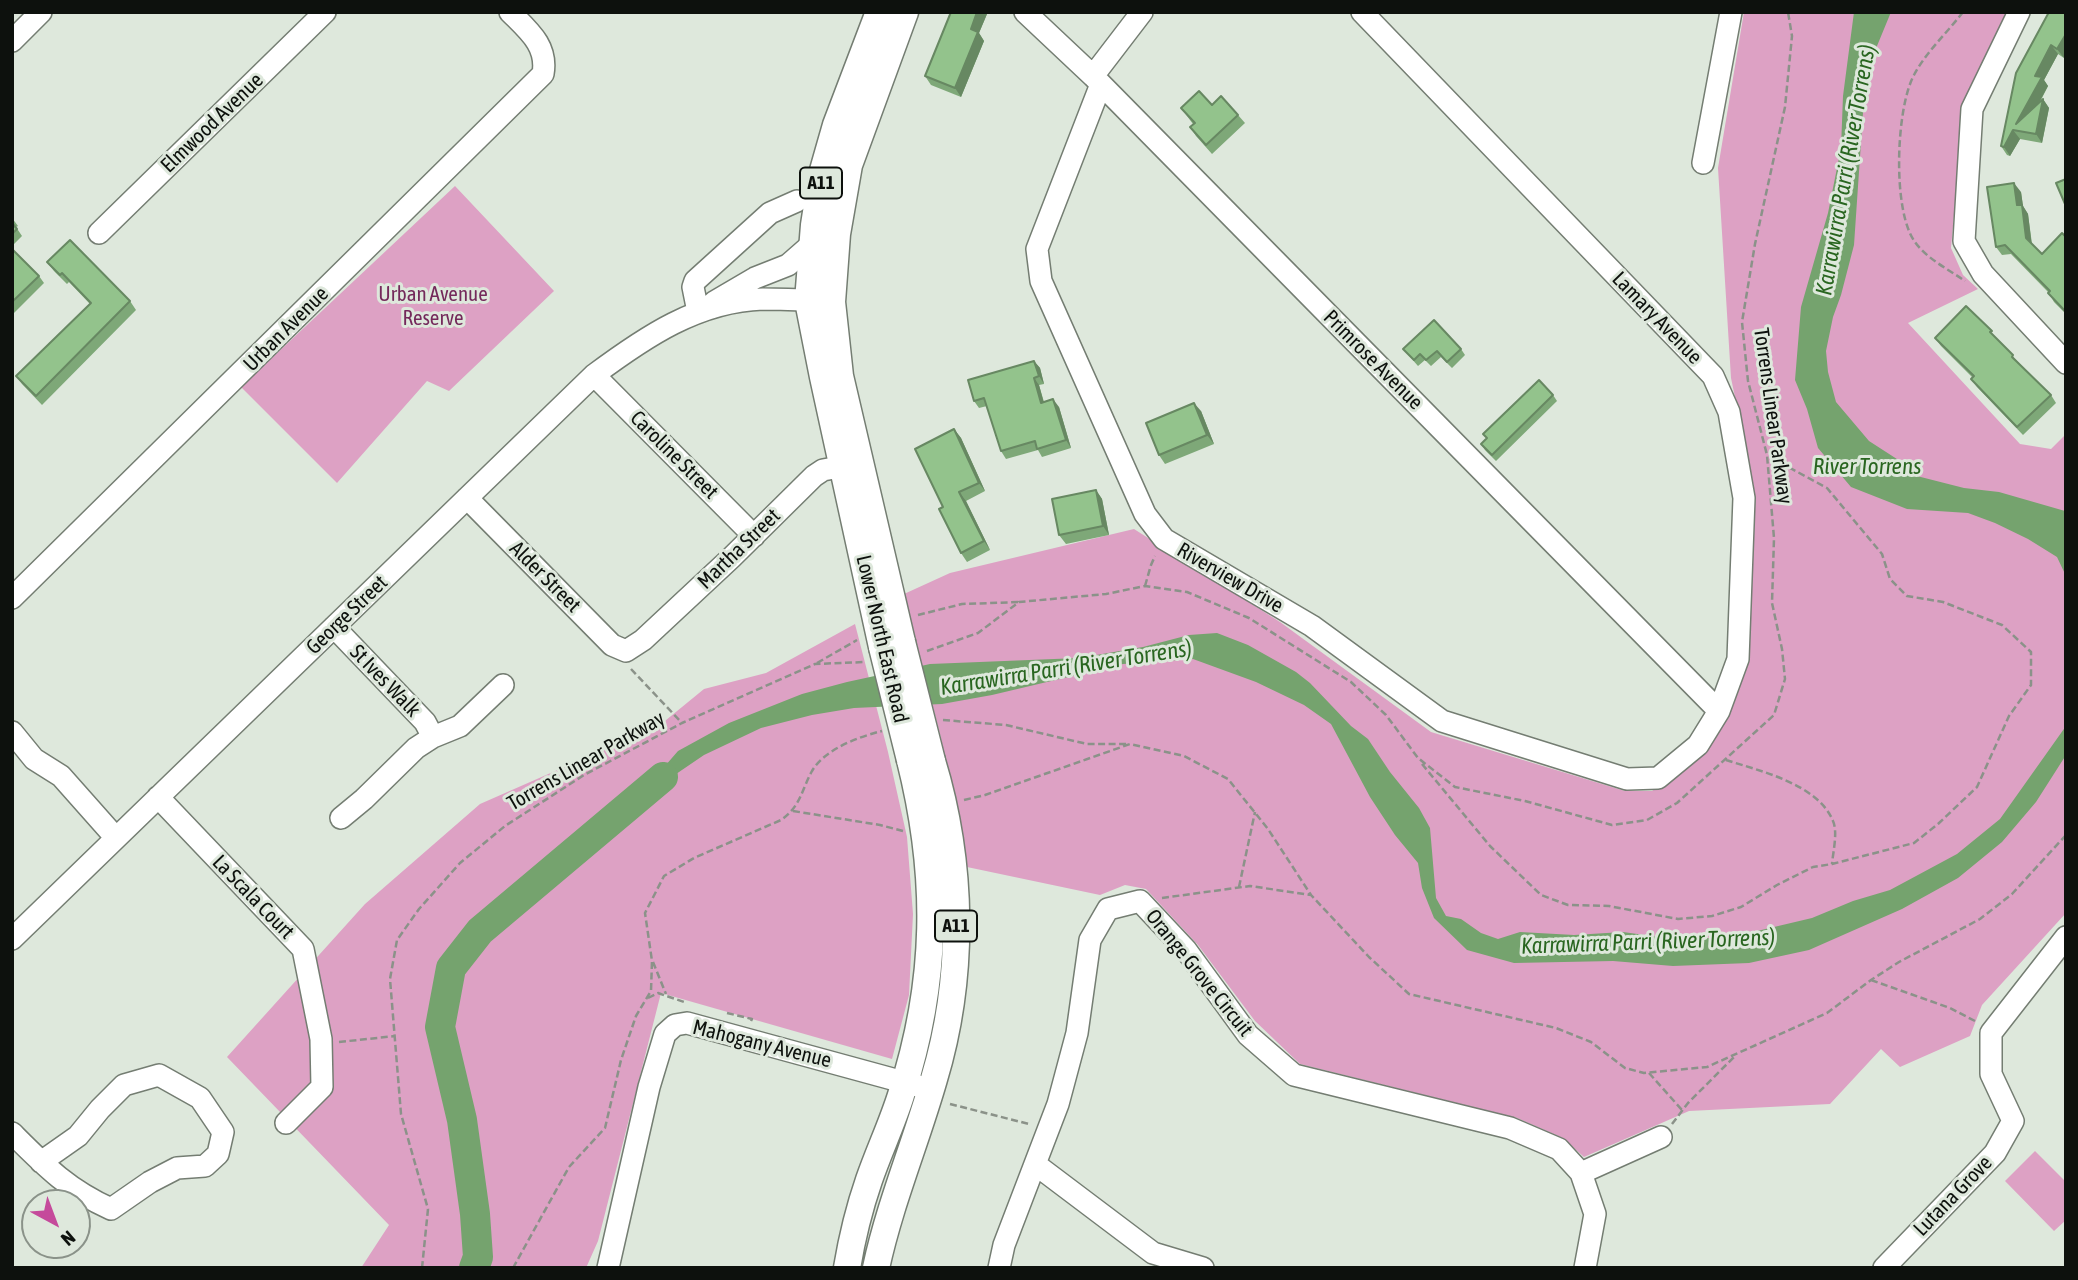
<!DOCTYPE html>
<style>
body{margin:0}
#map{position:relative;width:2078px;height:1280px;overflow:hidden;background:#dee8dc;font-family:"Asap Condensed",sans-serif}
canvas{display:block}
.frame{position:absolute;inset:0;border:14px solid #0d110d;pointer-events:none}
.north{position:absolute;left:21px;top:1189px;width:70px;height:70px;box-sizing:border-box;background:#dee8dc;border:2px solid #8a9289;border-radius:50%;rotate:139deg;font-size:19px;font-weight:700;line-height:28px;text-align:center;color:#0d110d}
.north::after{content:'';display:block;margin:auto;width:24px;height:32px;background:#c54a9b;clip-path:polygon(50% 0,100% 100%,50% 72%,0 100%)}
</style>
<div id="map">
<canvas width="2078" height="1280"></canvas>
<div class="frame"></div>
<div class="north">N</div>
</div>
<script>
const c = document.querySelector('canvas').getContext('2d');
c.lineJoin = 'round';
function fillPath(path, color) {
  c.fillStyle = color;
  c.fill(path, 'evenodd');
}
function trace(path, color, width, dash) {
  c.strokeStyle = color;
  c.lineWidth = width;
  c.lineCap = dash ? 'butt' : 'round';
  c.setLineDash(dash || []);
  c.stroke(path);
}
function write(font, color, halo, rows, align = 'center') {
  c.font = font + ' "Asap Condensed",sans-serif';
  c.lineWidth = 6;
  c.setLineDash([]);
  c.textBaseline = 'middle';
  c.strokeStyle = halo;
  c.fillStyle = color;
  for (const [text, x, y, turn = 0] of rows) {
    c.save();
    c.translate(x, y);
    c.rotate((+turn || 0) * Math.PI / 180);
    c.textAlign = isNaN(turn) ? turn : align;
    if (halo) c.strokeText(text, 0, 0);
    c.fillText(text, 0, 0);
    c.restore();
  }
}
fillPath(new Path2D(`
 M1744,12h263l-43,93 -13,143 12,27 15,14 -70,34 112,121 31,5 15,-15v479l-84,92 -12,31 -70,31 -19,-18 -51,55 -141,7 -105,46 -21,-19 -46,-20 -217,-54 -45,-43 -57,-76 -52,-56 -21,-4 -25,10 -133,-28 -26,-129 -37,-144 46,-21 184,-44 146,93 151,110 194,59h27l52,-37 23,-37 19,-50 8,-179 -23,-110 -13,-210z
 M455,186l99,105 -105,100 -22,-10 -90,102 -96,-96z
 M855,624l33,128 19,85 6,77 -4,81 -17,64 -231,-66 -63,248 -12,27h-225l28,-43 -162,-168 138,-153 115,-100 180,-79 44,-36 62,-16z
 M2035,1151l31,31v38l-12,11 -49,-50z`), '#dda1c4');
fillPath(new Path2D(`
 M1854,12h37l-21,51 -7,50 -9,132 -13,50 -8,22 -7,34 2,21 8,30 33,39 31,20 9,13 55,14 35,4 66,19 1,65 -9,-19 -29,-18 -33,-16 -27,-10 -61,-4 -56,-22 -33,-39 -11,-39 -12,-29 6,-73 27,-94 13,-65 2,-52z
 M1217,633l31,12 48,27 14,11 41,43 17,13 22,33 29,36 11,20 6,70 10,18 15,3 20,14 17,6 22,-7 54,3 49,-3 57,8 56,-4 76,-18 41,-17 37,-11 67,-36 43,-35 66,-93v29l-30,47 -34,40 -44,36 -56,31 -93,41 -60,13 -76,3 -60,-5 -99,2 -47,-13 -33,-32 -12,-30 -4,-25 -23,-28 -25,-38 -39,-73 -27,-19 -48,-23 -63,-23 -70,5 -131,31 -50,9 -88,4 -42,7 -51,13 -57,27 -72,49 46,-53 51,-28 73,-29 45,-12 83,-18 149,-6 64,-11 46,-12z`), '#75a36e');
trace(new Path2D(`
 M474,1268l4,-11 -3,-43 -13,-94 -22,-93 11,-59 29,-37 183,-154`), '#75a36e', 30);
const minor = new Path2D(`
 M1025,12l68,64 626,635
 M2019,12l-47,97 -8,132 19,33 83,89
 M12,41l29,-29
 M1093,76l49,-64
 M1101,84l-64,165 4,32 104,233 19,25 148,87 130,95 185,58 31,-1 40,-33 21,-34 19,-52 6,-161 -15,-86 -16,-36 -351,-364
 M1703,163l28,-151
 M99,233l226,-221
 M714,302l41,-24 33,-13 24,-21
 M698,312l-5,-25 2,-6 75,-68 27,-12
 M594,375l160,161
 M467,498l145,147 14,6 17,-11 89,-83 82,-81 9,-6 33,-6
 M12,598l531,-524c5,-28 -14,-43 -33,-62
 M334,627l91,95 8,15
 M12,732l22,27 27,17 55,62
 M158,797l145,152 18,90 1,48 -36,36
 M341,818l23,-19 52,-51 17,-11 27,-11 43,-41
 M12,939l582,-564c51,-38 104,-74 169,-76 20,0 40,1 60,2
 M12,1133c33,33 55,56 99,76l39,-27 27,-14 28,-2 13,-12 5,-22 -23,-34 -41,-23 -35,10 -24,24 -22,27 -37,26
 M1035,1164l118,89 50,15
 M1581,1173l80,-36
 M608,1268l41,-181 16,-53 10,-9 12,-2 231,63
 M999,1268l5,-23 54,-141 19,-71 13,-93 18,-31 32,-8 46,49 62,85 46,40 216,53 49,21 22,24 14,41 -10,54
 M1884,1268l111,-115 18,-32 -22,-47v-41l75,-96`);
const major = new Path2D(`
 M879,12l-43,113 -14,49 -8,51 -6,76 15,76 59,270
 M902,642l-62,-266 -8,-74 5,-68 12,-69 56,-153
 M847,1268c5,-30 12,-59 22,-88 10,-29 23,-56 32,-85 37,-114 38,-219 9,-335
 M876,1268c14,-65 40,-126 58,-189 31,-103 29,-216 -2,-318`);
trace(minor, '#747d72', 24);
trace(major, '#747d72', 29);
trace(new Path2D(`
 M1963,12c-16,21 -37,40 -49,63 -18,33 -22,136 1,167 12,17 33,27 50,39
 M1145,586l6,-21 4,-9
 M918,615l44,-11 57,-2
 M927,651l51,-18 41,-31 87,-8 39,-8 42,6 62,26 102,64 35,33 32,43 37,29 70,14 87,24 35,-5 30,-17 97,-88 11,-36 -3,-30 -10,-46 2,-65 -7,-83 -19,-74 -6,-59 13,-78 30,-137 7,-71 -4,-24
 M817,663l40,-23
 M631,669l51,54
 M943,720l63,5 81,19h40
 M1726,760c34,11 92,24 107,61 5,11 0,31 -1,43
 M1422,764l68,82 51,49 27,10 41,1 69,13 34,-3 29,-9 36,-22 36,-18 19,-3 82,-21 24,-19 39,-37 32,-71 22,-31v-33l-29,-27 -59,-23 -36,-6 -17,-17 -8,-25 -55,-66 -59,-32
 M964,800l21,-5 145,-51 54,12 44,23 40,50 43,66 58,62 40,37 147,34 35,14 34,26 19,5 63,-6 120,-54 44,-33 28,-18 81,-43 32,-25 54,-59
 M793,811l87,14 23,6
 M1239,887l16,-75
 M1162,898l88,-12 61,9
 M653,962l13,32
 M1871,980l79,28 25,13
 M648,998l10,-5 29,10
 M727,1013l25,6 -1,2
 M339,1042l56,-6
 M1649,1073l33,37
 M950,1104l79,20
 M1672,1124l16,-21 48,-48
 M422,1268l6,-59 -27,-95 -11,-135 7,-39 22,-31 41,-46 45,-37 79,-51 98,-52 133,-59 50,-2
 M513,1268l56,-101 36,-39 16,-68 15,-44 15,-25 1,-30 -7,-48 19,-37 30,-18 87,-38c20,-14 20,-29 31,-49 13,-22 46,-34 70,-40`), '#8b9289', 2.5, [7, 3.5]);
trace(minor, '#fff', 21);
trace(major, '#fff', 26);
const majorBridge = new Path2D(`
 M902,642l30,119
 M882,647l28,113`);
trace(majorBridge, '#747d72', 29, []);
trace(majorBridge, '#fff', 26);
fillPath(new Path2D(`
 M951,12h34l2,2 -8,19 5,8 -23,56 -30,-12 -6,-9z
 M2049,12l15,46 -6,-4 -14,26 4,6 -9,18 4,-5 6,9 -7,35 -22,-4 -10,17 -3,-1 -6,-9z
 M1212,105l26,10 7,8 -33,31 -16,-18 -6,-9 3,-3 -12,-16z
 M2021,192l2,14 5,8 4,30 10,10 24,-17v77l-12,-12 -5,-9 -38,-39 -9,1 -6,-8z
 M12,218l6,8 -2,1 6,9 -10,10z
 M12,249l27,27 5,7 -32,32z
 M47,262l83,39 6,9 -94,95 -20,-21 -6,-8 74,-72 -21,-22 -2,2 -13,-13z
 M1935,338l62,1 22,24 32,32 5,8 -33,32 -46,-48 -6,-8 1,-2 -31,-31z
 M1403,349h58l4,6 -13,13 -11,-11 -10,9 -6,-6 -7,6z
 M1034,361l6,7 4,16 -5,1 5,17 15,5 12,41 -29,9 -4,-7 -32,9 -5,-8 -14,-45 -8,2 -5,-7z
 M1553,395l4,6 -61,60 -11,-11 -4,-6 6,-5 -4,-5z
 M1201,411l13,33 -49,20 -6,-9z
 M954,429l7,9 24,53 -19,10 24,49 -23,12 -6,-9 -18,-46z
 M1096,490l6,9 7,36 -43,9 -7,-9z`), '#7ea878');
fillPath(new Path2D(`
 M977,12h8l2,2 -8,19 5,8 -23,56 -6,-9 16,-59z
 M2066,34v20l-2,4 -7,-9z
 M2051,45l7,9 -14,26 4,6 -25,46 -7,-8 19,-48z
 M2043,99l6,9 -7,35 -6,-9z
 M2013,130l7,9 -10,17 -6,-9z
 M2014,183l7,9 2,14 5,8 4,33 -6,-9 -9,-33z
 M1034,361l6,7 4,16 -5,-8z
 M1034,378l5,7 7,26 -5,-8z
 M1053,399l6,8 12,41 -5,-8z
 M1194,403l7,8 13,33 -7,-9z
 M954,429l7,9 24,53 -6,-8z
 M1096,490l6,9 7,36 -6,-9z
 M959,492l7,9 24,49 -6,-9z`), '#678862');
const building = new Path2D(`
 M951,12h26l-6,17 7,3 -23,56 -30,-12z
 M2049,12h17v22l-9,15 -6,-4 -16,31 7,1 -26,47 27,-25 -7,35 -23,-4 -9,17 -3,-1 15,-73z
 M1199,91l13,14 9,-9 17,19 -32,30 -16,-18 5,-4 -14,-15z
 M2066,179v25h-1l-9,-21z
 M2014,183l3,22h5l4,33 16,16 20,-21 4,4v75l-18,-19 2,-2 -45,-46 -9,2 -9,-60z
 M12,223l5,6 -5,5z
 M70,240l60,61 -94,95 -20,-20 75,-73 -29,-30 -2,2 -13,-13z
 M12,249l27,27 -27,26z
 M1966,306l26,25 -2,1 23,23 -1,2 39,38 -34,32 -46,-48 3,-3 -39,-38z
 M1434,320l27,29 -14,13 -10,-11 -11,9 -6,-6 -6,6 -11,-11z
 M1034,361l5,15 -5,2 7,25 12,-4 13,41 -29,9 -2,-8 -34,10 -17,-53 -10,3 -6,-21z
 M1539,380l14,15 -61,60 -11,-11 6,-6 -4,-4z
 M1194,403l13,32 -48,20 -13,-32z
 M954,429l25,54 -20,9 25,49 -23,12 -22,-44 4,-2 -28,-58z
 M1096,490l7,36 -44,9 -7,-36z`);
fillPath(building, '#93c38c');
trace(building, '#678862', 2);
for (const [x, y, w] of [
 [821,183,42],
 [956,926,42]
]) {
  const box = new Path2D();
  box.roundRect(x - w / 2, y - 15.5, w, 31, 5);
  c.fillStyle = '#dee8dc';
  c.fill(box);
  trace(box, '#0d110d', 2);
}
write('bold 19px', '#0d110d', null, [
 ["A11",821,183],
 ["A11",956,926]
]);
write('21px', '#0d110d', '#dee8dc', [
 ["Elmwood Avenue",212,123,-44],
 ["Lamary Avenue",1657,318,46],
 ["Urban Avenue",286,329,-45],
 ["Primrose Avenue",1373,360,45],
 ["Torrens Linear Parkway",1773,416,82],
 ["Caroline Street",674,455,45],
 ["Martha Street",739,549,-44],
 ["Alder Street",545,577,45],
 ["Riverview Drive",1230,578,30],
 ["George Street",347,615,-44],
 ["Lower North East Road",882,639,77],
 ["St Ives Walk",385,681,46],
 ["Torrens Linear Parkway",586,761,-30],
 ["La Scala Court",253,897,46],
 ["Orange Grove Circuit",1199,973,51],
 ["Mahogany Avenue",762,1044,14],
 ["Lutana Grove",1953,1196,-46]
]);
write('21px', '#74295b', '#dee8dc', [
 ["Urban Avenue",433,294],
 ["Reserve",433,318]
]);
write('italic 23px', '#296620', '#dee8dc', [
 ["Karrawirra Parri (River Torrens)",1846,170,-80],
 ["River Torrens",1867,467],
 ["Karrawirra Parri (River Torrens)",1066,668,-9],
 ["Karrawirra Parri (River Torrens)",1648,942,-2]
]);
</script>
